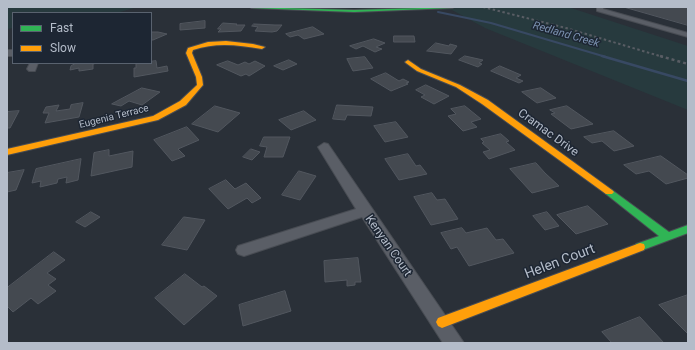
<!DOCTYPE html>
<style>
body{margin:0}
#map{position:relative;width:695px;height:350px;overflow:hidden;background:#2a3038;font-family:Roboto,sans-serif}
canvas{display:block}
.frame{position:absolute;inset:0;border:8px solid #b4bcc9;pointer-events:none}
.legend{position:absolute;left:12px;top:12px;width:140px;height:52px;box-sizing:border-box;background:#1d2633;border:1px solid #59626f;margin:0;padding:5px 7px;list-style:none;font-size:12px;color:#b4bcc9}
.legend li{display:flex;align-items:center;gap:8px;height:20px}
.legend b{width:20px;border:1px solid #59626f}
</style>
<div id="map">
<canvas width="695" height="350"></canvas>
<div class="frame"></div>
<ul class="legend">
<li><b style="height:5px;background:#30b455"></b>Fast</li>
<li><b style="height:5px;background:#ff9f0a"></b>Slow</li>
</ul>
</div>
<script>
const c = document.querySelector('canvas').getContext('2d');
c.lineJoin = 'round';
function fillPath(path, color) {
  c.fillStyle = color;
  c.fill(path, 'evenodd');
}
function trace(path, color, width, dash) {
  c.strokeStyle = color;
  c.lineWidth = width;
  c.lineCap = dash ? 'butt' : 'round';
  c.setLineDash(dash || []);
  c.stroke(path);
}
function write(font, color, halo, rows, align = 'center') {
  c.font = font + ' Roboto,sans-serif';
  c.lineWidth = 3;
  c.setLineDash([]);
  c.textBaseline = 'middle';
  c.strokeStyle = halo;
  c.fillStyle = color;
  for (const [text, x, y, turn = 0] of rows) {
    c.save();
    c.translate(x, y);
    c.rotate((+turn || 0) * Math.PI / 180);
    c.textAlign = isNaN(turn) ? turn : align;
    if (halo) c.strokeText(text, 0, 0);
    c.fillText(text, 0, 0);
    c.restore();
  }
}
fillPath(new Path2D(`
 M7,7h130l-20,6h-104v15l-6,1z
 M399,7h169l120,39v64l-203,-82 -33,-18z`), '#273a3e');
trace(new Path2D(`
 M438,12l53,11 115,34`), '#384963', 2);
trace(new Path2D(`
 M602,56l86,25`), '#384963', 2.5);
const building = new Path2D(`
 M624,7h64v18z
 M205,21v7l-25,2v-6z
 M223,23l14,1 -1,1h9l-4,6 -23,1 3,-3h-3z
 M254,24l21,1h7l-5,6 -5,1 -17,-1 3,-4 -6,-1z
 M313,27l11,7 -20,5 -6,-4 -8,2 -4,-3z
 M151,32h7l9,2 -14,6h-2z
 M394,36h20l1,6h-21z
 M374,39l11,4 -9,4 6,2 -7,3 -12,-6 -7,3 -6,-3z
 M436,43l13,3 1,-2 7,2 -6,8 -24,-3z
 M465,56l18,4 -4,3 3,1 -4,3 -19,-7z
 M365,57l8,11 -20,3 -6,-12z
 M289,60l8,4 -14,6 -9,-4z
 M156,61l1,7 10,-2 1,5 -34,6v-9h2v-4z
 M228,61l10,4 7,-3 4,2 6,-3 10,5 -16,10 -3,-2 -5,2 -24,-11z
 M77,63h20l-4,1v5l-14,2v-3l-9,2 1,-4z
 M500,66l21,9 -5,3 7,3 -4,2 -28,-12z
 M386,73l13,8 4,-2 6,3 -3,1 2,1 -17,7 -20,-12z
 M426,85l23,11 -15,8 -13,-7 4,-2 -9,-5z
 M142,88l18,4 -18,13 -13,-4 -8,5 -9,-2z
 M541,88l15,10 -19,5 -15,-11z
 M83,103l-4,14 -34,6 4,-10h-6l3,-6 13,-2 -3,6 14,-2 1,-4z
 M337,105l36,2 -2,9 -24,-1 -2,5 -12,-1z
 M215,106l25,7 -22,19 -26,-8z
 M465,106l16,13 -10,3 6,5 -14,4 -15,-15 8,-2 -5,-5z
 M567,106l26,18 -22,5 -20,-15 4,-1 -5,-3z
 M19,111l-9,17h-3v-16z
 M304,111l12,9 -25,10 -12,-10z
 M396,122l12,15 -23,5 -11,-16z
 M187,127l12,13 -21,9 7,7 -13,5 -18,-21z
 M614,131l20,15 -20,5 -12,-10 -10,2 -8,-6z
 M501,134l8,7 -3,1 9,8 -26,9 -6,-7 7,-2 -8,-7 2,-1 -3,-3z
 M264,137h26l-7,20h-19l3,-10 -7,-1z
 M251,149l9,3 -8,8 -9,-3z
 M109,150v6l24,-5 -1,16 -41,9 3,-23z
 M408,154l8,12 4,-1 7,9 -28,6 -14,-21z
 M661,156l27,19v3l-22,6 -17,-13 -13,3 -12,-9z
 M81,159l-3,21 -12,3 1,-6 -9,2 -1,4 -17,4 1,-6 -9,2 4,-14z
 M536,163l9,10 14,13 -27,7 -22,-24z
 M24,170l-8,20 -9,2v-19z
 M299,171l17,5 -16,24 -18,-5z
 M226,180l9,9 11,-6 15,15 -9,5 -5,-5 -19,11 -19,-20z
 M432,193l5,7 8,-1 13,20 -27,6 -17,-28z
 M588,206l20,18 -32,10 -19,-19z
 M91,212l9,5 -15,10 -9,-5z
 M547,212l12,14 -14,4 -12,-14z
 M184,217l21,3 -18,30 -25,-5z
 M462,228l4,5 21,-5 9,12 7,-1 11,14 -45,13 -12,-19 -6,2 -10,-16z
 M54,252l11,8 -18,13 9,6 -8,6 8,6 -18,13 -7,-6 -18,14 -6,-6v-18z
 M358,258l3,24h-6v3l-8,1v-6l-22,2 -1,-21z
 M185,274l17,13 2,-1 13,10 -33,29 -29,-27z
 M285,291l6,20 -48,15 -4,-21z
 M688,295v39l-29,-29z
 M640,317l24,26h-52l-10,-11z`);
fillPath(building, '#444950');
trace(building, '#52575f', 1);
const street = new Path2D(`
 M597,7h6v2l85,24v4l-91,-26z
 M7,50h6v6h-6z
 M30,63h8l-3,8h-6l-2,-2z
 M324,143l4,1 136,199h-21l-81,-126 -118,39 -6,-2 -2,-4 2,-4 118,-37 -38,-62z`);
const fast = new Path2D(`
 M250,7l104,3 100,-3 -2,1 -98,4 -102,-4z
 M609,189l3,1 57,42 19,-7v8l-48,18 -4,-1 -1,-3 1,-3 23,-8 -53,-42 -2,-2 2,-2z`);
const slow = new Path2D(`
 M226,41l27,3 12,3 -3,2c-24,-4 -46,-7 -69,1l-1,3 10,24 1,8 -17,20 -28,15 -151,35v-6l146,-33 27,-15 17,-16 -1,-8 -10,-24 2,-5 20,-6z
 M408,60l13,9 39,16 28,15 124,90 2,2 -2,2h-6l-124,-90 -26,-17 -39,-16 -11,-8 -1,-1z
 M640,243l4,1 1,3 -1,3 -202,78 -4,-2 -2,-4 2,-4z`);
trace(street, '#484c53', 2);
trace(fast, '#484c53', 2);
trace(slow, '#484c53', 2);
fillPath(street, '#5a5e66');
fillPath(fast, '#30b455');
fillPath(slow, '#ff9f0a');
trace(new Path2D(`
 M483,7l83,21 97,29`), '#595d64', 2, [2.5, 2.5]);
trace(new Path2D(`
 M660,56l28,8`), '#595d64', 2.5, [3, 3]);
write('10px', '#b4bcc9', '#1d2633', [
 ["Eugenia Terrace",114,117,-14]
]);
write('italic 11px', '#7c92b1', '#1d2633', [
 ["Redland Creek",566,35,16]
]);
write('12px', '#b4bcc9', '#1d2633', [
 ["Cramac Drive",548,133,36],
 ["Kenyan Court",388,246,55]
]);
write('14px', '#b4bcc9', '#1d2633', [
 ["Helen Court",560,262,-21]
]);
</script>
